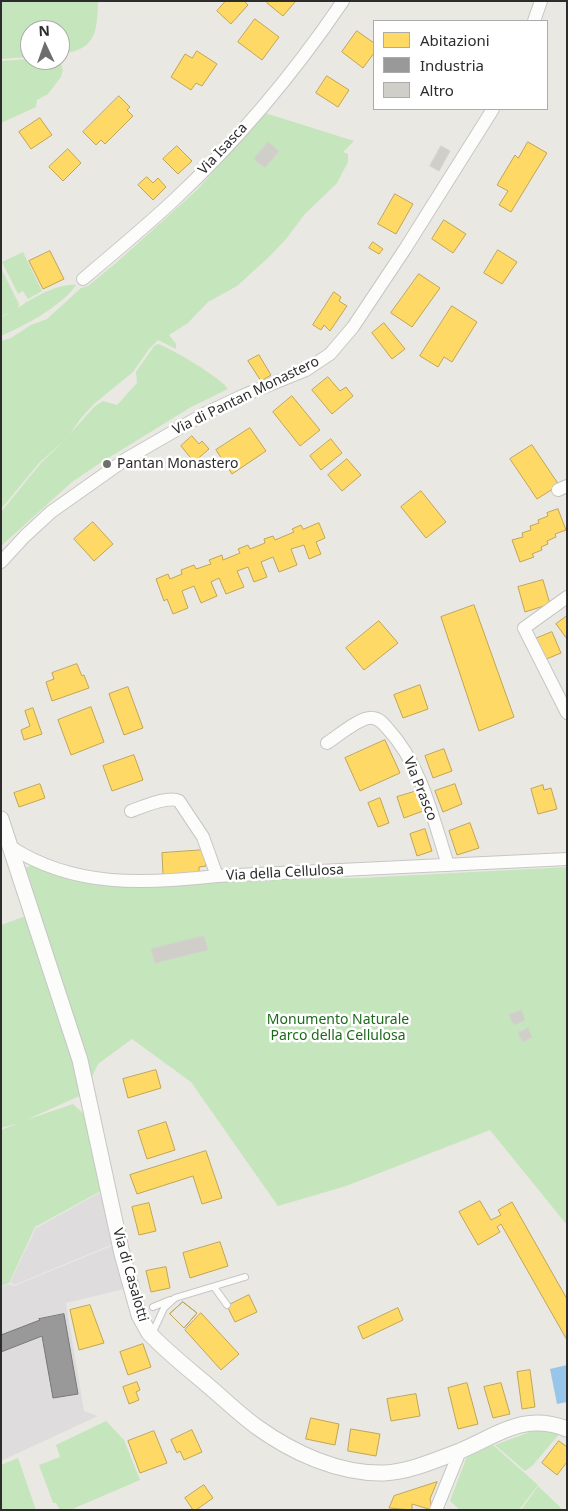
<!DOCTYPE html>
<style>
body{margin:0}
#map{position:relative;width:568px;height:1511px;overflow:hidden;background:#eae8e2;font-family:"Noto Sans",sans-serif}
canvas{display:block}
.frame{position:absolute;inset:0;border:2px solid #2c2c2c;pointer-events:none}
.legend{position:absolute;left:373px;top:20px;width:175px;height:90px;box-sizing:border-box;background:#fff;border:1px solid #ababab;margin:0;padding:6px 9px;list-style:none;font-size:15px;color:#2c2c2c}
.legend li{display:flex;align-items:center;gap:10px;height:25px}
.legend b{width:25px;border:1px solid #ababab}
.north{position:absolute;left:20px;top:20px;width:50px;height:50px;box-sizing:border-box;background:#fff;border:1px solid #ababab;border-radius:50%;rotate:357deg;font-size:14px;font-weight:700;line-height:20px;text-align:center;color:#2c2c2c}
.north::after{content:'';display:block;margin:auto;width:18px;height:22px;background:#6e6e6c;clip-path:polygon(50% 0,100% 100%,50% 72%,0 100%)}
</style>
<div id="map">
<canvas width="568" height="1511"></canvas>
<div class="frame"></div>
<ul class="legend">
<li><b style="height:14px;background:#ffd966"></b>Abitazioni</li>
<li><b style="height:14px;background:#999"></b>Industria</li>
<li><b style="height:14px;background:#cfcec9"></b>Altro</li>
</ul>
<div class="north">N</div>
</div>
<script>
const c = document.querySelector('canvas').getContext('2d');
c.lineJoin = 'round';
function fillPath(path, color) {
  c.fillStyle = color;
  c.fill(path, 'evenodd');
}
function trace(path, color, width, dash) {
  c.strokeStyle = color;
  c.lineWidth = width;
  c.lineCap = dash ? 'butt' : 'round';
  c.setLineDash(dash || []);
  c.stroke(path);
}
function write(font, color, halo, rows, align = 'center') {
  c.font = font + ' "Noto Sans",sans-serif';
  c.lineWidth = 5;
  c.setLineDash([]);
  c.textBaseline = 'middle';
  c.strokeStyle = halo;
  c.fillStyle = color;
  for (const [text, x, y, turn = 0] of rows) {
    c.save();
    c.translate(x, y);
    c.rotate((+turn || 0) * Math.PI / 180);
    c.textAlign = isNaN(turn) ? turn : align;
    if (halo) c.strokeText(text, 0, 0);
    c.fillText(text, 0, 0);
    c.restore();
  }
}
fillPath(new Path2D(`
 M101,1192l12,52 -99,41 -4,-3 26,-54z
 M114,1245l10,44 -58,14 18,108 14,5 -97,45v-174l7,-3 6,2z`), '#dfdcdd');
fillPath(new Path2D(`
 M1,1h97c-1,32 -2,49 -38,53v-24h-30v27l-29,2z
 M30,59l23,1 8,4 2,6 -2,7 -13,17 -11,6 -1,7 -35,16v-62z
 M265,113l89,28 -11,11 5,2v8l-11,21 -33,32 -18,24 -16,17 -33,30 -29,16 -20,21 -19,12 7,9v5l-18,-9 -9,9 -16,23 -39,32 -13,14 -12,17 25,-28 9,-6 14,4 20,-22 -1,-11 18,-26 4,-2c13,4 65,35 70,45l-37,18 -94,58 -25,17 -71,64v-34l40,-49 27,-26 -29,26 -38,46v-168l10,-3 20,-13 16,-6 34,-31 7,-2 28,-23 81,-73z
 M23,252l19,39 -14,8 -5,-8 -5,3 -16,-32z
 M1,268l18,36 -1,4c12,-9 42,-26 58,-23 -14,21 -52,41 -75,51v-19l11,-5 -11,4z
 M32,865l27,10 32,9 28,2 150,-7 92,-1 206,-11v358l-77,-95 -144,56 -68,20 -87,-124 -59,-43 -34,25 -14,30 -58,26 47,-16 13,12 15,75 -66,36 -26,56 -8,3v-156l15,-6 -15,4v-203l36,-13 -13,-43z
 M106,1421l18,19 16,40 -70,30h-10l-4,-7h-3l-14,-38 21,-8 -4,-12z
 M538,1429l22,4 -27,32 -8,6 -30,-26z
 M493,1445l45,40 -19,25h-59l-10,-9 17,-45z
 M18,1458l18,52h-35v-45z
 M538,1486l25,24h-42z`), '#c5e5bc');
fillPath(new Path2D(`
 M567,1365v37l-10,2 -7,-35z`), '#97c6ea');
const homes = new Path2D(`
 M226,1h18l4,4 -17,19 -14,-13z
 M269,1h26v1l-12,14 -16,-13z
 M255,19l24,18 -17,23 -24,-18z
 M357,31l17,12v10l-11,15 -21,-16z
 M197,51l20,13 -15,22 -6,-3 -5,7 -20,-13 14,-23 7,4z
 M327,76l22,14 -11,17 -22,-14z
 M119,96l11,11 -3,3 6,6 -28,28 -4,-4 -5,5 -13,-13z
 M40,118l12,17 -21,14 -12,-17z
 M528,142l19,11 -36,59 -12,-7 9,-14 -11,-6 18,-30 3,3z
 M177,146l15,15 -14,13 -15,-15z
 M68,149l13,14 -18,18 -14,-14z
 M147,177l6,6 5,-5 8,9 -13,13 -15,-15z
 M395,194l18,10 -17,30 -18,-10z
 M444,220l22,14 -13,19 -21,-14z
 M373,242l10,7 -4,5 -10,-6z
 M498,250l19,12 -15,22 -18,-11z
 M50,251l14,28 -21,10 -14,-28z
 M419,274l21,14 -28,39 -21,-14z
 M334,292l7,5 -2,4 8,5 -17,25 -6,-6 -3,5 -8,-5z
 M452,306l25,16 -25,40 -8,-5 -6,10 -18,-11z
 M384,323l21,26 -13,10 -20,-26z
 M259,355l12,20 -10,6 -13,-20z
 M328,377l12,14 6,-4 7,9 -21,18 -20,-24z
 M292,396l28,34 -20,16 -27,-34z
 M250,428l16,23 -34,23 -16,-24z
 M192,436l7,8 3,-3 7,8 -15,13 -13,-16z
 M331,439l11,14 -21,17 -11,-14z
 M532,445l27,40 -22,14 -27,-40z
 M347,459l14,16 -19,16 -14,-16z
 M421,491l25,31 -20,16 -25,-31z
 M558,509l8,21 -11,4 1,3 -9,4 1,3 -7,3 1,3 -10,4 2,3 -14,5 -8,-22 11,-3 -1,-4 9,-3 -1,-4 9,-3 -1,-3 10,-4 -1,-3z
 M93,522l20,22 -19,17 -20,-22z
 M319,523l6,15 -9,4 5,12 -12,5 -5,-14 -13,4 6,16 -18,7 -6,-15 -12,5 6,15 -13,5 -6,-15 -11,4 7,16 -18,7 -7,-16 -8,4 6,14 -16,7 -7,-17 -12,5 6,17 -15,6 -6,-15 -3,2 -8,-22 12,-5 2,5 12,-5 -1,-4 13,-5 2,4 15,-5 -2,-4 13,-5 1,5 17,-7 -2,-4 10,-4 2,4 15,-6 -1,-4 9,-3 2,4 19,-8 -2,-3 9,-4 2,4z
 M543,580l7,24 -25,8 -7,-25z
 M474,605l40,112 -35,14 -38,-114z
 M567,616v23l-11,-15z
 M379,621l19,22 -34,27 -18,-22z
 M552,632l9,21 -17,7 -9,-21z
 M77,664l5,12 2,-1 5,13 -37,13 -6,-19 8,-3 -2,-6z
 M420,685l8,24 -25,9 -9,-23z
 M128,687l15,41 -19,7 -15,-41z
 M91,707l13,35 -33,13 -13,-35z
 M33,708l9,26 -18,6 -3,-10 9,-4 -5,-15z
 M385,740l15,33 -40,18 -15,-33z
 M444,749l8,22 -19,7 -8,-22z
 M134,755l9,25 -31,11 -9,-25z
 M40,784l5,14 -26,9 -5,-14z
 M455,784l7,20 -19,8 -8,-21z
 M543,785l1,5 7,-2 6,21 -19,5 -7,-25z
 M417,791l6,20 -19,7 -7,-21z
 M380,798l9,25 -11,4 -10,-24z
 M470,823l9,25 -22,7 -8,-24z
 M425,829l7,22 -15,5 -7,-22z
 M205,850l1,16 -7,1v6l-36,2 -1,-22z
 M156,1070l5,18 -33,10 -5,-19z
 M166,1122l9,28 -28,9 -9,-28z
 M206,1151l16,47 -20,6 -9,-28 -56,18 -7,-19z
 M480,1201l11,19 10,-5 -3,-5 14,-8 55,97v41l-66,-116 -4,3 3,5 -22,13 -19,-33z
 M149,1203l7,28 -17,4 -7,-28z
 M220,1242l8,24 -38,12 -7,-25z
 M166,1267l4,21 -19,4 -5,-21z
 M249,1295l8,17 -22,10 -8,-16z
 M183,1302l14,11 -13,15 -14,-14z
 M183,1302l14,11 -13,15 -14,-14z
 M90,1305l14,38 -25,7 -9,-40z
 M398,1308l5,12 -40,19 -5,-12z
 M201,1313l38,41 -18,16 -36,-40z
 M143,1344l8,23 -23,8 -8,-23z
 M530,1370l5,37 -13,2 -5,-37z
 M137,1382l3,8 -4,2 3,8 -10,4 -6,-17z
 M467,1383l11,41 -20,5 -10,-41z
 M501,1383l9,31 -17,4 -9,-31z
 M416,1394l4,22 -29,5 -4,-22z
 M311,1418l28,6 -4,21 -29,-6z
 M351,1429l29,5 -4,22 -28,-5z
 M192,1430l10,22 -18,8 -4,-9 -3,2 -6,-13z
 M154,1431l13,32 -27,10 -12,-32z
 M559,1441l8,6v15l-10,13 -15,-12z
 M437,1482l-7,17 2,11 -20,-6v6l-23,-2 5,-12z
 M204,1485l9,13 -17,12h-3l-8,-12z`);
fillPath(homes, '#ffd966');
trace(homes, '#c0a555', 1);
const industry = new Path2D(`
 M64,1314l14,80 -25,4 -11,-62 -41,16v-17l39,-15 -1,-1z`);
fillPath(industry, '#999');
trace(industry, '#787878', 1);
const building = new Path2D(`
 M268,142l11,9 -14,17 -11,-9z
 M441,146l9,5 -11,20 -9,-5z
 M204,936l4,14 -53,13 -4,-14z
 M521,1010l4,10 -11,5 -5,-10z
 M528,1028l4,9 -9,5 -5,-9z`);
fillPath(building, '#cfcec9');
trace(building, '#d5d3ce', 1);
const service = new Path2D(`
 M214,1287l13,18
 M153,1307l17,-7
 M152,1334l12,-26 11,-10 70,-21`);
const minor = new Path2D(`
 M534,21l7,-20
 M83,279c31,-26 62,-52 91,-79 63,-59 121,-128 169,-199
 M558,490l9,-4
 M1,562l24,-26 26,-24 75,-53 78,-45 38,-18 64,-26 24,-16 23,-27 52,-78 88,-140
 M567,597l-43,31 43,85
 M327,743c11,-7 34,-27 46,-25 7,1 11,6 15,11 34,37 45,90 60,136
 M131,811c12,-4 37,-16 48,-10l24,36 14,39
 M11,847c63,41 135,37 206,29l350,-17
 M436,1510l24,-59`);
const tertiary = new Path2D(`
 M1,819l79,241 42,194 17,61 10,18c17,18 37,34 56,50 18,15 34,31 52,44 36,26 82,47 127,46 25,-1 52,-13 76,-22 38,-16 63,-39 107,-22`);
trace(service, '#c7c6c7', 8);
trace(minor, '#c7c6c7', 14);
trace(tertiary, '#c7c6c7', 17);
trace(service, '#fcfcfb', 6);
trace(minor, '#fcfcfb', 12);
trace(tertiary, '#fcfcfb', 15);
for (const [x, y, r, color] of [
 [107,464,5,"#6e6e6c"]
]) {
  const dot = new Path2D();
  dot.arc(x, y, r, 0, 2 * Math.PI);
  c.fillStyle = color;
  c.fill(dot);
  trace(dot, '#fff', 2);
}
write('14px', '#2c2c2c', '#fff', [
 ["Via Isasca",223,149,-47],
 ["Via di Pantan Monastero",246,396,-26],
 ["Via Prasco",420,789,68],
 ["Via della Cellulosa",285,873,-3],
 ["Via di Casalotti",130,1275,74]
]);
write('14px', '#2c2c2c', '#fff', [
 ["Pantan Monastero",117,464]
], 'left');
write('14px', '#1d6a1b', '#fff', [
 ["Monumento Naturale",338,1020],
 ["Parco della Cellulosa",338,1036]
]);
</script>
